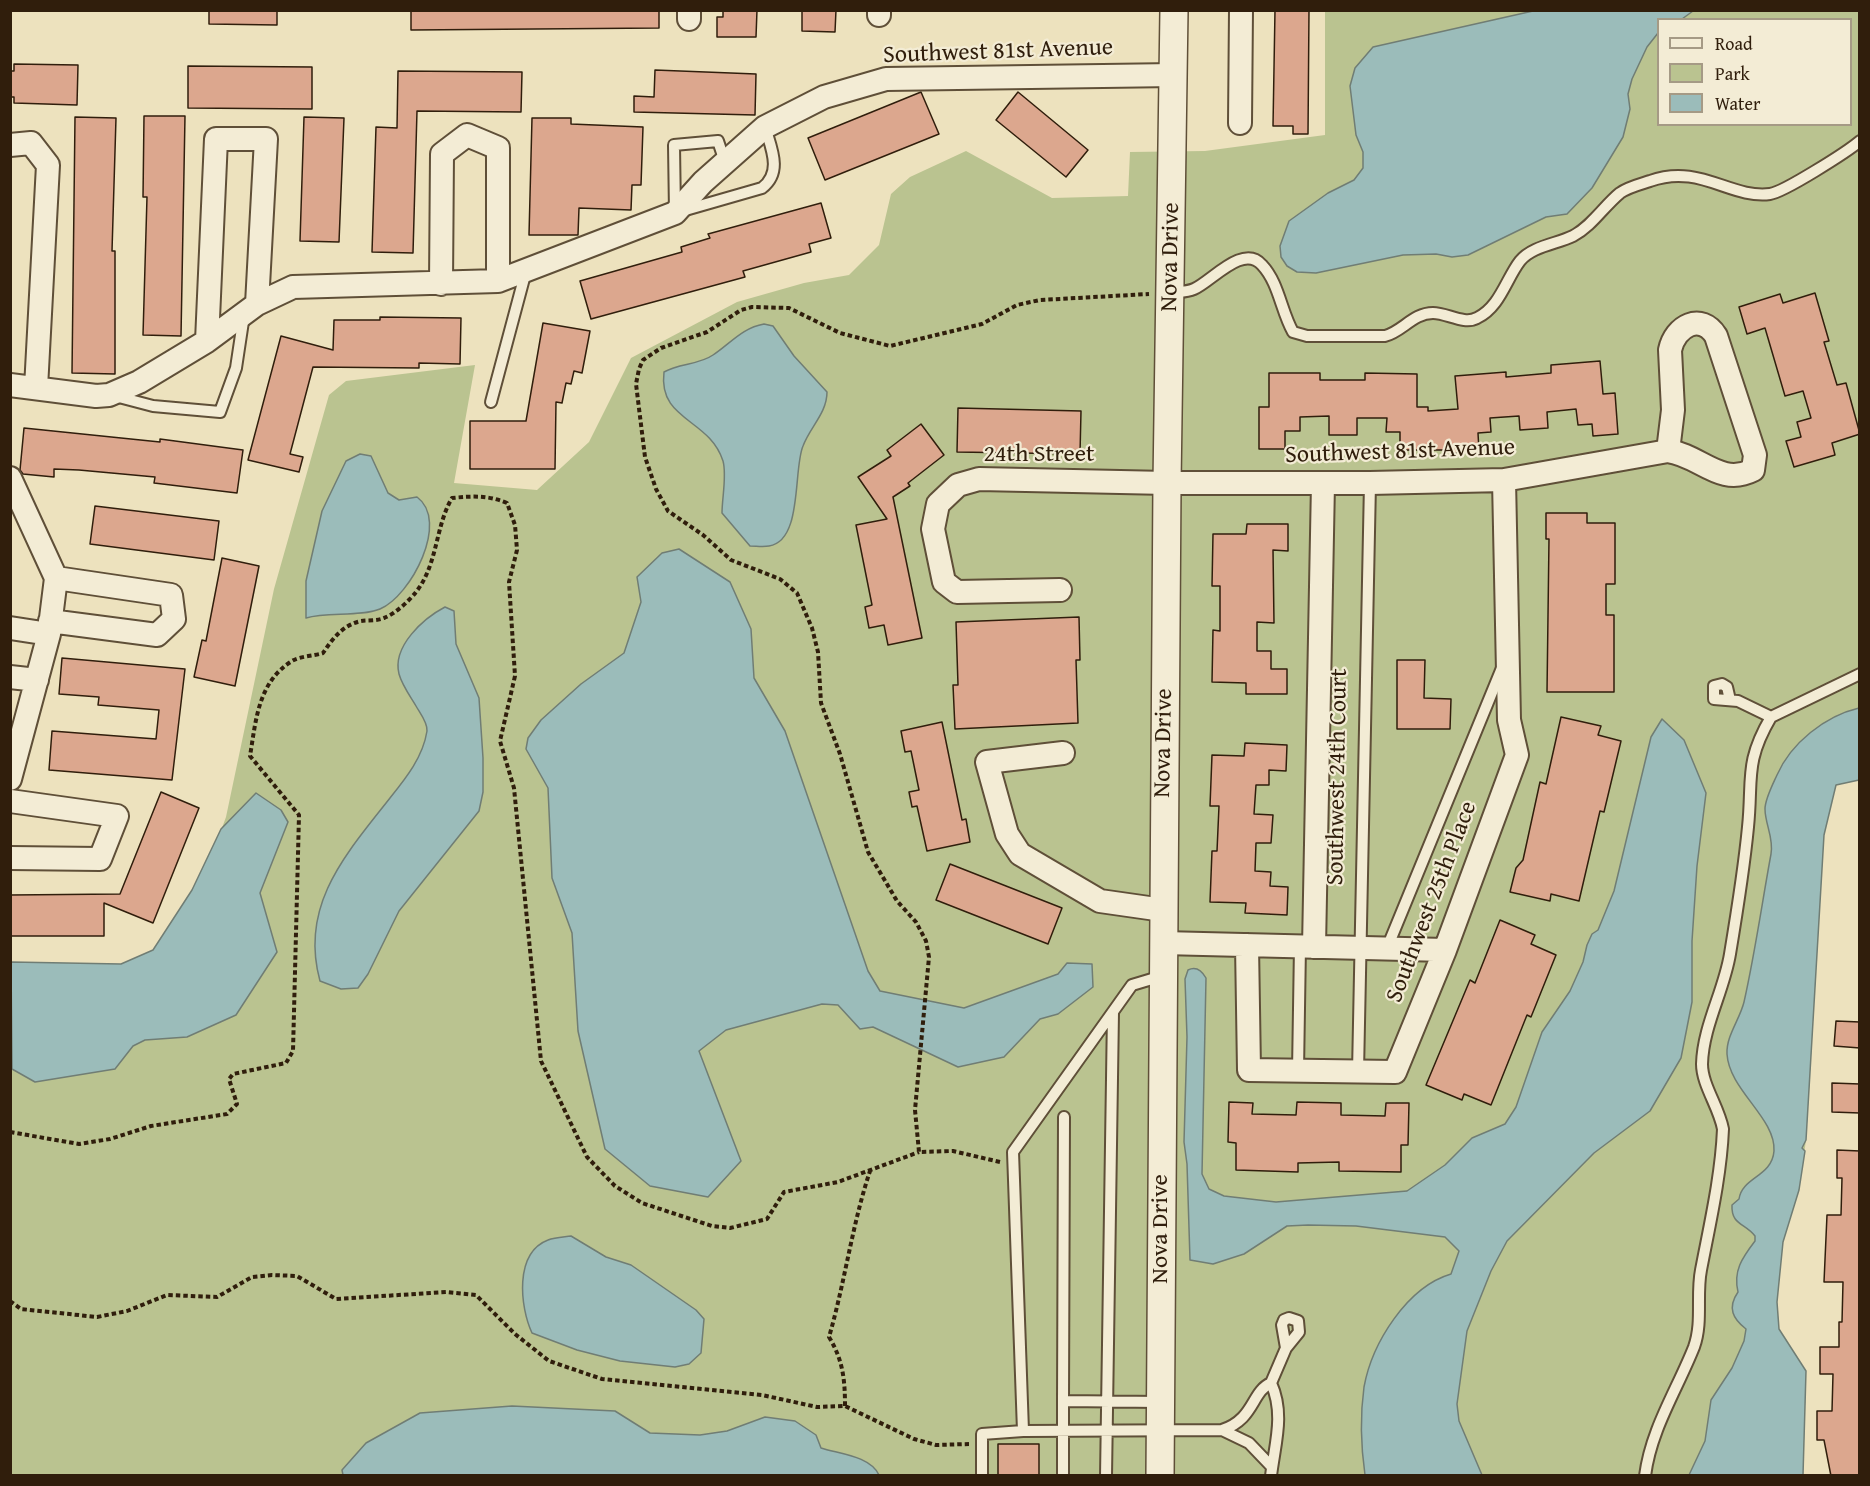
<!DOCTYPE html>
<style>
body{margin:0}
#map{position:relative;width:1870px;height:1486px;overflow:hidden;background:#ede2be;font-family:"Gentium Book Plus",serif}
canvas{display:block}
.frame{position:absolute;inset:0;border:12px solid #301e0c;pointer-events:none}
.legend{position:absolute;left:1657px;top:18px;width:195px;height:108px;box-sizing:border-box;background:#f3ecd5;border:2px solid #a59a85;margin:0;padding:8px 10px;list-style:none;font-size:18px;color:#301e0c}
.legend li{display:flex;align-items:center;gap:12px;height:30px}
.legend b{width:30px;border:2px solid #a59a85}
</style>
<div id="map">
<canvas width="1870" height="1486"></canvas>
<div class="frame"></div>
<ul class="legend">
<li><b style="height:8px;background:#f3ecd5"></b>Road</li>
<li><b style="height:16px;background:#bac390"></b>Park</li>
<li><b style="height:16px;background:#9bbcba"></b>Water</li>
</ul>
</div>
<script>
const c = document.querySelector('canvas').getContext('2d');
c.lineJoin = 'round';
function fillPath(path, color) {
  c.fillStyle = color;
  c.fill(path, 'evenodd');
}
function trace(path, color, width, dash) {
  c.strokeStyle = color;
  c.lineWidth = width;
  c.lineCap = dash ? 'butt' : 'round';
  c.setLineDash(dash || []);
  c.stroke(path);
}
function write(font, color, halo, rows, align = 'center') {
  c.font = font + ' "Gentium Book Plus",serif';
  c.lineWidth = 4.5;
  c.setLineDash([]);
  c.textBaseline = 'middle';
  c.strokeStyle = halo;
  c.fillStyle = color;
  for (const [text, x, y, turn = 0] of rows) {
    c.save();
    c.translate(x, y);
    c.rotate((+turn || 0) * Math.PI / 180);
    c.textAlign = isNaN(turn) ? turn : align;
    if (halo) c.strokeText(text, 0, 0);
    c.fillText(text, 0, 0);
    c.restore();
  }
}
fillPath(new Path2D(`
 M1325,11h534v769l-23,5 -12,50 -18,305 -7,50 -16,52 -6,60 2,27 27,42 -3,104 -1792,1v-477l181,-20 -11,-39 45,-123 48,-228 55,-194 17,-14 129,-16 -21,118 83,7 52,-48 42,-84 106,-56 67,-19 45,-8 30,-30 12,-51 19,-17 56,-26 86,47 76,-2 2,-44 75,-1 120,-16zM1658,20h192v104h-192z`), '#bac390');
const water = new Path2D(`
 M1533,11h160l-11,8 -24,1v13l-11,14 -15,32 -4,15 2,15 -7,28 -31,51 -25,26 -21,3 -78,38 -16,2 -16,-3 -33,1 -87,18 -19,-1 -10,-6 -6,-9 -1,-11 9,-25 39,-28 26,-13 9,-12v-16l-7,-17 -6,-49 5,-18 18,-21z
 M764,324l9,2 21,30 33,36c0,21 -17,35 -24,54 -10,23 0,95 -34,100 -6,1 -13,0 -19,0l-28,-33c0,-15 5,-38 1,-52 -14,-43 -65,-40 -59,-89 15,-9 35,-7 49,-17 18,-12 29,-27 51,-31z
 M360,454l11,2 17,37 11,7 18,-3c33,24 -6,99 -37,112 -20,8 -52,3 -74,9v-37l16,-70 24,-50z
 M679,549l51,33 21,47 3,49 31,53 83,240 12,20 84,17 94,-34 9,-11 25,1 1,23 -35,27 -18,5 -36,38 -46,10 -85,-40 -13,2 -22,-24 -16,-1 -96,26 -27,21 42,110 -33,36 -58,-11 -45,-37 -27,-118 -6,-98 -20,-55 -4,-90 -22,-39 2,-11 13,-18 40,-36 43,-31 17,-51 -4,-25 25,-24z
 M445,607l9,4 2,33 23,54 4,60v34l-4,19 -80,100 -31,63 -10,14 -17,1 -21,-8c-21,-76 26,-127 70,-183 16,-20 33,-41 37,-67 1,-8 -7,-18 -11,-25 -6,-10 -14,-21 -17,-32 -7,-28 25,-56 46,-67z
 M1859,708v72l-23,5 -12,50 -18,305 -4,8 3,3 -6,39 -16,52 -6,60 2,27 27,42 -3,104h-114l16,-34 6,-41 21,-32 12,-27 2,-12c-13,-10 -19,-21 -8,-37 -5,-21 4,-34 17,-51v-5c-10,-13 -24,-11 -23,-31l7,-6c3,-22 33,-22 35,-48 2,-33 -45,-61 -47,-97 -1,-18 13,-35 17,-52 11,-49 18,-99 27,-148 3,-16 -6,-30 -6,-45 0,-10 8,-25 12,-34 14,-32 48,-59 82,-67z
 M1662,719l22,21 22,53 -9,73 -5,75v61l-11,56 -31,53 -56,42 -87,88 -16,30 -24,60 -10,73 2,17 23,54h-117c-4,-28 -5,-59 -1,-88 8,-44 43,-100 87,-113l8,-23 -14,-14 -89,-11 -48,-1 -21,1 -43,28 -31,10 -23,-4 -3,-96 -3,-22 3,-105 -2,-58 3,-9c8,-4 14,1 18,8l-4,196 7,15 15,7 52,6 131,-11 38,-26 27,-27 33,-14 11,-17 26,-75 28,-41 13,-29 4,-17 5,-11 6,-4 16,-39 37,-154z
 M256,793l25,17 7,12 -28,71 17,59 -41,63 -49,22 -42,3 -12,6 -18,23 -80,13 -23,-13 -1,-107 110,2 32,-14 39,-60 29,-61z
 M571,1236l35,21 25,8 65,45 8,9 -3,34 -12,11 -14,3 -55,-6 -43,-11 -45,-17c-12,-26 -18,-80 16,-93 7,-3 16,-3 23,-4z
 M512,1406l103,5 35,22 50,2 27,-4 38,-14 30,4 21,14 5,13c19,6 49,8 58,27h-536l-1,-5 24,-27 54,-30z`);
fillPath(water, '#9bbcba');
trace(water, '#707d74', 1.5);
const building = new Path2D(`
 M209,10h68v15l-68,-1z
 M411,10h248v18l-248,2z
 M723,10h34l-1,27h-39v-20h6z
 M802,10h34l-1,22 -33,-1z
 M1275,10h34l-1,124h-15v-8h-20z
 M14,64l64,1 -1,40 -63,-2v-6h-4v-26h4z
 M188,66l124,1v42l-124,-1z
 M655,70l101,4 -1,41 -121,-3v-16l20,1z
 M398,71l124,1 -1,40 -104,-1 -4,142 -41,-1 4,-125 21,1z
 M921,92l18,42 -114,46 -17,-42z
 M1018,92l70,58 -22,27 -70,-57z
 M144,116h41l-4,220 -38,-1 4,-138h-4z
 M75,117l41,1 -4,133h3v123l-43,-1z
 M304,117l40,1 -5,124 -39,-1z
 M532,118h39v6l72,3 -2,58h-9l-1,25 -52,-2 -1,27h-49z
 M821,203l10,35 -22,6 2,8 -68,19 2,6 -154,42 -11,-38 102,-29 -1,-5 29,-9 -2,-4z
 M1815,293l14,48 -5,1 13,43 9,-2 14,51 -28,9 3,12 -41,12 -8,-26 15,-4 -4,-15 14,-4 -8,-27 -18,5 -20,-68 -18,6 -8,-27 41,-13 3,9z
 M380,317l81,1 -1,46 -41,-1v5l-106,-1 -23,87 13,3 -4,15 -51,-12 33,-124 52,14 1,-30h46z
 M543,323l47,8 -8,42 -8,-2 -3,13 -5,-1 -4,20 -6,-1 -1,67h-85v-48h56z
 M1600,361l3,33 12,-1 3,41 -25,2 -1,-12 -14,1 -2,-16 -29,3 1,16 -28,2 -1,-14 -29,2 1,14 -13,1 1,18 -27,2 -1,-3h-51v-18h-14l1,-14h-30v17h-28v-19l-29,1v14h-15v18h-26v-42h10v-34h51v7h45v-7l52,1v33h11v4l30,-2 -3,-33 51,-4v5l45,-4v-8z
 M958,408l123,3 -1,43 -123,-2z
 M921,424l23,31 -36,28 2,3 -17,11 29,141 -34,7 -4,-20 -15,3 -4,-21 7,-2 -16,-80 31,-6 -29,-42 33,-21 -4,-6z
 M24,428l136,14v-3l83,11 -6,43 -83,-10 1,-6 -76,-7 -25,-1v8l-31,-3 -3,-4z
 M95,506l124,15 -5,39 -124,-16z
 M1546,513h41v10h28v61h-9v31h8v77h-67l2,-153h-3z
 M1247,524h41v27l-15,-1 1,73 -17,-1v29h14v18h16v25h-41v-11l-34,-1 1,-52 7,1v-45h-8l1,-52h33z
 M222,558l37,8 -24,120 -41,-9 8,-37 4,1z
 M1079,617l1,43h-4l2,63 -123,6 -2,-44h5l-2,-63z
 M62,658l123,11 -13,111 -123,-10 3,-39 104,8 3,-29 -61,-5 1,-8 -40,-3z
 M1397,660h28l-1,38 27,1 -1,30h-53z
 M1561,717l40,9 -3,9 23,6 -17,71 -4,-1 -21,90 -28,-7 -1,7 -40,-9 6,-24 7,-8 17,-78 6,2z
 M942,722l20,98 4,-1 4,23 -43,9 -10,-45 -5,1 -3,-15 10,-2 -8,-39 -6,1 -4,-21z
 M1245,743l42,2 -1,26 -17,-1v15h-13l-2,29 19,1 -2,28h-15l-1,28 16,1 -1,14 18,1 -1,28 -42,-2 1,-10 -36,-1 2,-51h5l2,-45h-9l2,-51 32,1z
 M161,792l38,16 -46,115 -49,-20v33h-94v-41l110,-1z
 M950,864l112,44 -14,36 -112,-44z
 M1500,920l35,15 -4,9 25,11 -25,62 -4,-2 -36,90 -27,-11 -2,6 -36,-15 44,-105 5,3z
 M1836,1021l24,1v26l-26,-2z
 M1832,1083l28,1v29l-28,-1z
 M1229,1102l24,1 -1,11 44,1 1,-13 44,1v12l44,1 1,-13h23l-1,42h-7v27l-62,-1v-9l-41,1v9l-62,-2v-27l-8,-1z
 M1837,1150l23,1v325h-29l-7,-36h-7v-29h15l1,-37h-13v-27h19v-25h3l1,-40h-19l3,-67h14l1,-37h-5z
 M998,1444h41v32h-41z`);
fillPath(building, '#dca78e');
trace(building, '#301e0c', 1.5);
const service = new Path2D(`
 M725,162l-7,-21 -44,4 1,68 87,-25c21,-16 9,-40 3,-61
 M1171,293c7,-1 16,-1 23,-4 17,-7 49,-46 68,-24 17,18 19,46 31,67l14,4h78c17,-4 28,-23 48,-23 14,0 31,12 44,5 23,-11 29,-39 43,-57 12,-15 37,-17 53,-25 19,-10 31,-30 47,-43 8,-6 21,-9 30,-12 50,-18 80,18 120,13 14,-2 77,-42 90,-53
 M115,396l38,10 67,6 16,-44 8,-53
 M491,402l35,-131
 M1730,700l-3,-13 -5,-3 -8,2v13l24,2 33,16 89,-43
 M1387,948l115,-280
 M1162,976l-30,9 -119,167 10,279 199,-1c33,-11 29,-38 49,-47
 M1298,1071l2,-125
 M1358,1072l12,-589
 M1064,1117l-1,284 97,1
 M1222,1430l27,13 23,24
 M982,1476v-42l41,-3
 M1063,1476v-75
 M1106,1476l7,-464
 M1271,1476c4,-33 14,-62 0,-93l15,-35 13,-16 -1,-11 -9,-3 -5,2 -2,5 4,23
 M1645,1476c6,-47 32,-86 49,-129 9,-25 2,-52 7,-77 9,-47 20,-94 22,-141 -4,-22 -21,-44 -21,-65 1,-38 22,-73 28,-110 7,-42 14,-85 18,-127 5,-48 -4,-64 23,-110`);
const minor = new Path2D(`
 M689,10v9
 M879,10v5
 M1240,123l1,-113
 M10,145l21,-2 17,22 -12,223
 M441,284l1,-130 25,-19 31,13v133
 M207,341l9,-202h50l-9,165
 M10,385l86,11 13,-1 30,-13 68,-41 50,-37 36,-17 205,-6 177,-68 28,-31 62,-55 59,-30 62,-18 289,-4
 M10,478l46,100 -7,56 -39,145
 M1060,590l-103,2 -13,-10 -11,-53 5,-25 20,-19 21,-6 188,4h203l134,-3 164,-29c32,4 52,36 85,19l2,-15 -39,-119c-15,-24 -41,-10 -46,14l3,60 -5,41
 M50,621l107,14 17,-16 -3,-24 -115,-17
 M10,628l39,6
 M10,677l27,3
 M1063,753l-76,9 20,72 13,20 80,47 63,9
 M10,801l107,15 -17,43 -90,-1
 M1163,943l282,7
 M1247,945l2,125 146,2 50,-122 72,-195 -8,-35 -5,-240
 M1314,947l9,-464`);
const tertiary = new Path2D(`
 M1160,1476l7,-993 7,-473`);
trace(service, '#5f4f38', 14);
trace(minor, '#5f4f38', 26);
trace(tertiary, '#5f4f38', 30);
trace(new Path2D(`
 M10,1132l69,12 31,-5 41,-13 76,-12 10,-10 -8,-25 4,-5 53,-11 7,-12 6,-236 -49,-59c6,-36 8,-74 42,-95 8,-5 22,-5 31,-8 10,-15 20,-28 38,-32 7,-1 16,0 23,-3 11,-4 25,-17 32,-26 22,-28 19,-65 36,-94 20,-2 36,-3 55,5l8,22 2,25 -8,32 6,94 -15,65 14,47 27,273 46,96 28,29 27,17 70,23 18,2 37,-9 17,-27 54,-10 81,-30
 M1000,1162l-47,-11 -34,1 -4,-42 14,-153 -3,-16 -10,-19 -19,-21 -29,-49 -28,-98 -19,-51 -3,-51 -6,-24 -15,-35 -17,-14 -49,-19 -28,-25 -35,-24 -12,-22 -11,-32 -9,-73 3,-15 4,-9 18,-12 46,-16 34,-22 11,-3 37,1 51,25 50,13 92,-22 35,-19 23,-5 109,-6
 M10,1301l11,8 76,8 30,-6 40,-16 50,2 35,-20 20,-2 25,1 39,23 110,-7 30,3 39,39 34,27 53,18 160,16 55,12 28,-1 69,33 22,6 33,-1
 M845,1406c0,-26 -2,-46 -16,-69 16,-55 23,-112 41,-166`), '#301e0c', 4, [4.5, 3]);
trace(service, '#f3ecd5', 10);
trace(minor, '#f3ecd5', 22);
trace(tertiary, '#f3ecd5', 27);
write('24px', '#301e0c', '#f3ecd5', [
 ["Southwest 81st Avenue",998,52,-2],
 ["Nova Drive",1171,257,-89],
 ["Southwest 81st Avenue",1400,452,-2],
 ["24th Street",1039,455],
 ["Nova Drive",1164,743,-89],
 ["Southwest 24th Court",1338,777,-89],
 ["Southwest 25th Place",1432,902,-69],
 ["Nova Drive",1161,1229,-90]
]);
</script>
